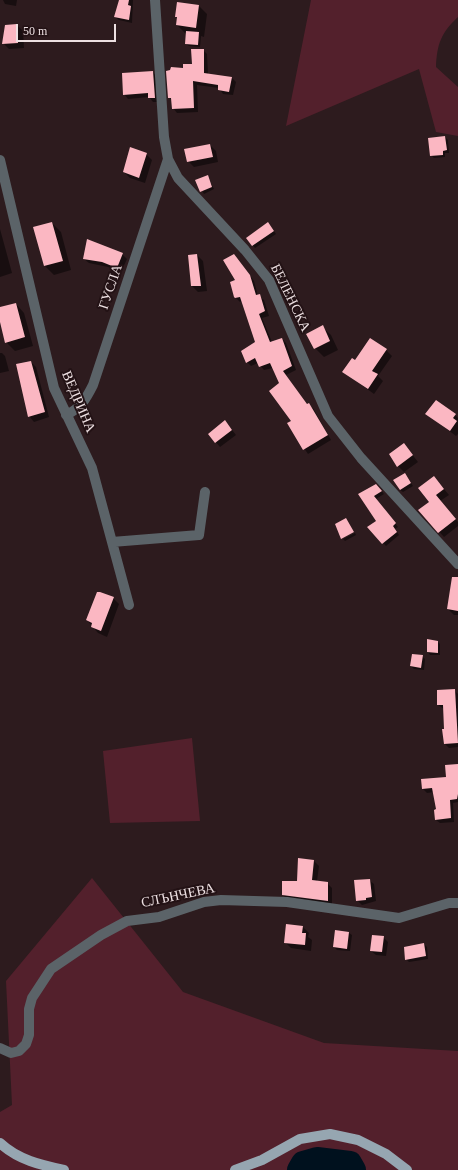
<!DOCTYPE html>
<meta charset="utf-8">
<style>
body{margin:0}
#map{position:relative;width:458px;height:1170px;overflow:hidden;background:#2d1b1e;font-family:Georgia,serif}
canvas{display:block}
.scale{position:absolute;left:16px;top:24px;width:100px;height:18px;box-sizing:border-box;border:2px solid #ede0e2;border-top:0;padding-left:5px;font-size:12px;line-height:14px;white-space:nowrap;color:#ede0e2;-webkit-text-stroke:3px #231215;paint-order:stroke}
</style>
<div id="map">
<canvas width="458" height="1170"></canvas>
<div class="scale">50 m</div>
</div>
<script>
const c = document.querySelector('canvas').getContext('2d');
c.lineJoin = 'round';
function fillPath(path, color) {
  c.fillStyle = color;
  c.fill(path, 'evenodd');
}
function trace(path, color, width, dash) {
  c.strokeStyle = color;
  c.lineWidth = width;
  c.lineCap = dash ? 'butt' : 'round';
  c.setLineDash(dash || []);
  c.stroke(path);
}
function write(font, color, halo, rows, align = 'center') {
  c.font = font + ' Georgia,serif';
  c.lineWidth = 4;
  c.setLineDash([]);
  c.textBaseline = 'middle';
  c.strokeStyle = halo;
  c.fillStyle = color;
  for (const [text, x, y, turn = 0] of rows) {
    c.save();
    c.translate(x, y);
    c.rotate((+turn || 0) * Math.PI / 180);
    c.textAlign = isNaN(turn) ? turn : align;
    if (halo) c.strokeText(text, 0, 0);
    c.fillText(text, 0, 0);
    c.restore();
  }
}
fillPath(new Path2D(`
 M311,0h147v17c-17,16 -21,27 -22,50l22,20v49l-22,-4 -17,-63 -133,57z
 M192,738l8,83 -90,2 -7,-72z
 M92,878l91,114 141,51 134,8v119h-458v-58l12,-7 -6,-124z`), '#53202c');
fillPath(new Path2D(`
 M3,0h14l-1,6 -11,-2z
 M119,0h14l-1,23 -13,-3 -4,-3z
 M198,5l9,9 -3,23 -3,-1 -1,11 -11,-1 -3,-2v-10l-9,-9 1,-6 -2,-2z
 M17,25l6,6 1,17 -15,1 -6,-6 1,-9z
 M203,50l4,4 1,20 24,4 4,4 -3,13 -10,-1 -4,-6 -22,-3 1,27 -21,1 -4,-5 -1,-8 -3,-3 15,-27 9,-5z
 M153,72l4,5 2,25h-6l-4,-5 -21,2 -4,-5z
 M445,137l3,3 1,13h-4v4l-11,1 -3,-3z
 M210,145l6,6 2,11 -24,5 -6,-6z
 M146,154l6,6 -7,23 -15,-5 -6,-6z
 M207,176l7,13 -10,5 -7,-13z
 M52,223l9,9 10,38 -17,5 -9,-9 -11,-38z
 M270,226l6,8 -21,14 -8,-10z
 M0,229l12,44 -12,4z
 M122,254l5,5 -6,13 -13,-5 -19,-4 -5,-4z
 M197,255l6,6 4,30 -9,1 -6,-6z
 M238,259l16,22 4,15 6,4 5,16 -7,2 10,24 10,-3 4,4 10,27 -10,5 21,30 6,3 18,32 -23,14 -20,-30 4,-3 -11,-37 -8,-16 -9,2 -6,-7 -7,3 -4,-4 2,-16 8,-4 -15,-41 -2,1 -4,-4z
 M16,304l8,9 9,33 -18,5 -9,-9 -6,-22v-12z
 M322,327l9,8 7,15 -14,7 -9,-9z
 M386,350l6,6 -14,20 5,5 -9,13 -30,-22 12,-10z
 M0,353h2l3,3 4,15 -9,2z
 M31,362l5,5 13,50 -15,5 -5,-6z
 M427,414l28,1 3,3v16l-2,2z
 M225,421l11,14 -16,12 -11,-13z
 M404,444l14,18 -14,10 -6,-6z
 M405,474l8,12 -10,6 -3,-2z
 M434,477l15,18 -9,6 18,21v4l-14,11 -24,-27 10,-7z
 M376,485l8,9 -8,5 22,28 -3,2 4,6 -13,11 -17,-19 8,-5 -18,-28z
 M355,533l1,2 -11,6 -2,-2z
 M458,597v18h-4l-6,-6z
 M113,598l6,6 -12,33 -9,-4 -11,-13z
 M438,642l2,2v11h-10l-2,-3z
 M422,656l3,3 -1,11 -10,-1 -3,-3z
 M454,690l4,4v53l-9,1 -4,-4 -2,-14 2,-1 -1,-20 -6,-4z
 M458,765v37l-5,1 1,19 -14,1 -4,-3 1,-10 -3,-18 -7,1 -4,-4 -1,-9 25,-2z
 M314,861l5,5 -2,15 10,2 5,5v18l-44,-6 -5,-5 15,-13z
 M369,880l5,4 2,17 -14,4 -5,-5z
 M287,925l16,2 6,6 -1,4 4,3 -1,11 -20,-3 -6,-6z
 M349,933l3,2 -2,16 -13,-1 -3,-3z
 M383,937l5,5 -2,14 -10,-1 -5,-4z
 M424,944l3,3 1,12 -19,3 -3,-3z`), '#0007');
trace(new Path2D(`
 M299,1170l4,-7 14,-4 33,4 4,7`), '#00111e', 24);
fillPath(new Path2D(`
 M119,0h10l-1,5 3,1 -2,14 -15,-3z
 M177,2l22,3 -3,23 -20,-3 1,-8h-2z
 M17,24l1,19 -16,1 3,-19z
 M186,31l13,1 -1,13 -13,-1z
 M191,49h13v24l28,4 -3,15 -11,-2v-5l-25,-4 1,27 -22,1 -1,-11h-3l-2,-27 4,-1 1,-3 12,1v-4h9z
 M153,71l2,27h-7v-5l-25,2 -1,-22z
 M445,136l2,14 -4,1v4l-13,1 -2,-18z
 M210,144l3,13 -26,5 -3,-13z
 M130,147l17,6 -8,25 -16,-6z
 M208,175l4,12 -12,5 -5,-12z
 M52,222l11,39 -19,5 -11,-39z
 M268,222l6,9 -22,15 -6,-8z
 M87,239l36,14 -6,15 -15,-6 -19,-3z
 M197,254l4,32h-10l-3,-31z
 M234,254l16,21 6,20 4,-1 5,17 -6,3 11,28 12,-4 10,28 -9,5 24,33 2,-1 19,32 -25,15 -16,-27 4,-2 -22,-30 10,-8 -9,-20 -11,4 -4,-9 -9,5 -5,-12 14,-9 -15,-45 -5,1 -1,-1 -4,-15 5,-2 -12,-20z
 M16,303l9,34 -20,6 -5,-21v-15z
 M323,325l7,16 -16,8 -8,-15z
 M370,338l17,11 -15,22 6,3 -10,15 -26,-17 10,-14 3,2z
 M31,361l14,51 -17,5 -12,-53z
 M436,400l20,14 -3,4 4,3 -7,10 -25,-17z
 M225,420l7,10 -17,13 -7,-9z
 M404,443l9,12 -16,12 -8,-13z
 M405,473l6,10 -11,7 -7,-10z
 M434,476l10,13 -8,6 20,24 -18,14 -20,-23 11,-8 -11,-14z
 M376,484l6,7 -8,5 22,27 -3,3 4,6 -15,12 -15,-17 9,-6 -18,-27z
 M346,518l8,14 -13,7 -6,-15z
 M452,577h6v34l-11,-2z
 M97,592h3l14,5 -13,34 -10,-4 1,-4 -6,-3z
 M427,639l11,2v12l-11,-1z
 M412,654l11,1 -2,13 -11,-2z
 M455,689l3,54 -14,1 -2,-15h2l-1,-24h-6v-15z
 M458,764v30l-1,5 -7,1 1,18 -16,2 -1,-10 2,-1 -4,-21 -10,1 -1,-10 25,-2 -1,-12z
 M298,858l16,2 -2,20 16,2v19l-46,-6v-14h15z
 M370,879l2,18 -6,1v2l-10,1 -2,-21z
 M286,924l17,2 -1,7h4l-1,12 -21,-2z
 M335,930l14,2 -2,17 -14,-2z
 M372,935l12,1 -2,16 -12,-1z
 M424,943l2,13 -21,4 -1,-13z`), '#fbb7c2');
trace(new Path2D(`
 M155,0l9,137 4,22 10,19 67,72 24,30 59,136 33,42 97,106
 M0,160l54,228 38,80 37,137
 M66,415c15,-7 20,-16 27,-30l75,-226
 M112,542l87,-7 6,-43
 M0,1048l11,5 8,-2 7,-7 3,-9v-26l3,-11 19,-29 50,-34 26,-14 32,-4 45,-15 17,-2 66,2 112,16 50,-15h9`), '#5b6368', 10);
trace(new Path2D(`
 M0,1143c18,17 41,22 64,27
 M235,1170l27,-10 38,-21 30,-5 28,6 28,14 21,16`), '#96a6b1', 10);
write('14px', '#ede0e2', '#231215', [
 ["ГУСЛА",111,287,-71],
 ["БЕЛЕНСКА",290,298,64],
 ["ВЕДРИНА",78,402,67],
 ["СЛЪНЧЕВА",178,896,-12]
]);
</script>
